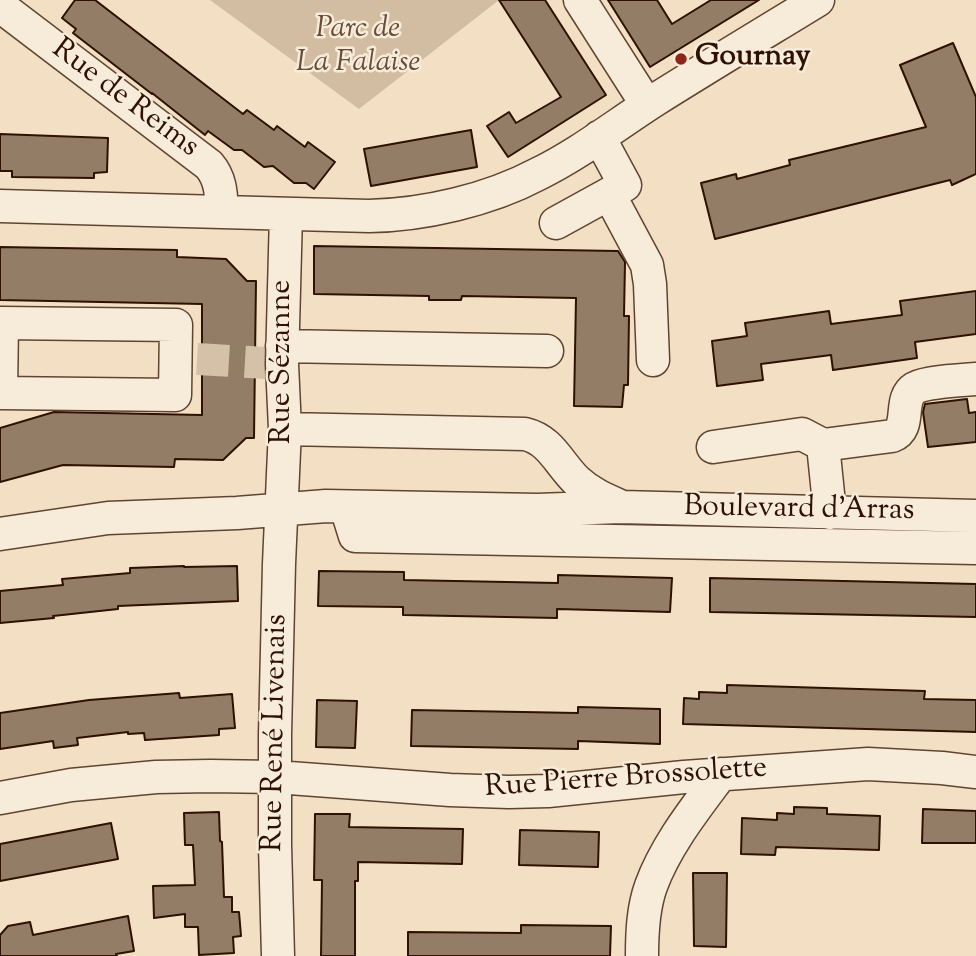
<!DOCTYPE html>
<meta charset="utf-8">
<style>
body{margin:0}
canvas{display:block;background:#f3e0c4}
</style>
<canvas width="976" height="956"></canvas>
<script>
const c = document.querySelector('canvas').getContext('2d');
c.lineJoin = 'round';
function fillPath(path, color) {
  c.fillStyle = color;
  c.fill(path, 'evenodd');
}
function trace(path, color, width, dash) {
  c.strokeStyle = color;
  c.lineWidth = width;
  c.lineCap = dash ? 'butt' : 'round';
  c.setLineDash(dash || []);
  c.stroke(path);
}
function write(font, color, halo, rows, align = 'center') {
  c.font = font + ' "Sorts Mill Goudy",serif';
  c.lineWidth = 5;
  c.setLineDash([]);
  c.textBaseline = 'middle';
  c.strokeStyle = halo;
  c.fillStyle = color;
  for (const [text, x, y, turn = 0] of rows) {
    c.save();
    c.translate(x, y);
    c.rotate((+turn || 0) * Math.PI / 180);
    c.textAlign = isNaN(turn) ? turn : align;
    if (halo) c.strokeText(text, 0, 0);
    c.fillText(text, 0, 0);
    c.restore();
  }
}
fillPath(new Path2D(`
 M210,0h289l-140,109z`), '#d2bda3');
const building = new Path2D(`
 M75,0h20l148,114 4,-4 27,20 3,-4 28,21 3,-5 27,20 -21,27 -8,-6h-12l-21,-17 -9,1 -22,-17h-8l-26,-19 -3,4 -53,-42v1l-79,-61 3,-4 -14,-11z
 M499,0h46l61,95 -98,62 -21,-31 22,-14 7,11 45,-26z
 M608,0h49l15,24 39,-24h48l-109,67z
 M953,43l23,54v77l-24,11 -2,-5 -235,59 -14,-56 35,-9 1,5 53,-14 -1,-5 137,-33 -26,-62z
 M471,130l6,37 -106,19 -7,-37z
 M0,134l108,4 -1,34 -13,1v5l-82,-1v-6h-12z
 M314,246l304,5 7,11 -1,54h5l-1,69h-4l-2,22 -48,-1 2,-108 -114,-2 -1,4h-32v-4l-115,-2z
 M0,247l177,3v7l49,2 21,22h9l-2,157h-8l-23,22 -48,-1 -1,8 -111,-2 -63,17v-54l54,-16 148,3v-111l-202,-4z
 M976,291v43l-61,8 2,16 -84,12 -2,-15 -70,9 2,16 -46,6 -5,-45 35,-5 -2,-13 84,-12 2,13 71,-9 -2,-14z
 M967,399l2,14 7,-1v30l-48,5 -5,-35 2,-8z
 M184,566v1l53,-1 1,35 -120,5v3l-65,7 1,2 -54,5v-32l63,-6 -1,-6 68,-6v-5z
 M319,571l85,1v8l154,3v-8l114,3 -2,34 -113,-3v9l-154,-3v-8l-85,-1z
 M710,578l266,6v33l-266,-5z
 M727,685l198,6 -1,8 52,1v32l-293,-8 1,-26 15,1v-7l28,1z
 M179,693l1,5 52,-4 3,34 -16,1v6l-74,5 -1,-7 -16,1v-2l-51,6 1,7 -24,3 -1,-7 -53,8v-36l89,-13z
 M317,700l40,1 -2,47 -39,-1z
 M578,707l82,2v35l-82,-3v8l-167,-3 1,-36 166,3z
 M794,807l33,1v6l53,2 -1,34 -103,-3 -1,8 -34,-1 1,-36 35,2v-7l17,1z
 M923,809l53,2v32h-54z
 M219,812l1,29 2,1 2,55h8v15h7l2,24 -8,1 1,16 -35,2 -1,-28h-13v-13l-31,4 -1,-32 42,-1 -2,-40h-8l-1,-32z
 M315,814h35l-1,13 114,2 -1,35 -104,-2v19h-3v75h-34l1,-76h-8z
 M111,823l7,36 -118,22v-37z
 M520,830l79,2 -1,35 -79,-2z
 M693,873h34l-1,74 -32,-1z
 M128,916l6,35 -18,3 1,2h-117v-21l8,-9 22,-4 3,13z
 M521,925l90,1 -1,30h-202v-24l113,1z`);
fillPath(building, '#947d66');
trace(building, '#2e1100', 2);
trace(new Path2D(`
 M197,359l69,4`), '#d5c1a7', 32, [32, 16]);
const minor = new Path2D(`
 M580,0l67,105
 M0,6l209,159c12,14 12,29 13,46
 M609,194l38,71 3,19 3,76
 M0,206l369,10c55,-1 120,-16 169,-42 41,-20 78,-49 117,-74 54,-34 109,-67 163,-100
 M556,223l69,-38 -26,-48
 M2,323l174,2 -1,70 -174,-2z
 M282,346l265,5
 M285,429l240,5c26,6 34,30 52,47 13,12 27,18 43,25
 M823,445l7,68
 M713,447l89,-13 21,11 69,-9c21,-8 5,-37 23,-48 11,-6 47,-8 61,-9
 M346,507l9,29 621,12
 M0,534l108,-16 129,-5 89,-7 211,4 84,-3 355,9
 M0,798l71,-13 85,-8 54,-1 66,1 174,13 59,2 39,-1 136,-14 184,-13 74,4 34,4
 M278,956l-3,-111v-110l4,-171 6,-135 -3,-65 4,-150
 M642,956c0,-24 1,-48 9,-70 15,-41 44,-77 70,-112`);
trace(minor, '#5f4531', 35);
trace(minor, '#f7ebd9', 32);
for (const [x, y, r, color] of [
 [681,59,7,"#8f2418"]
]) {
  const dot = new Path2D();
  dot.arc(x, y, r, 0, 2 * Math.PI);
  c.fillStyle = color;
  c.fill(dot);
  trace(dot, '#f7ebd9', 2.5);
}
write('italic 30px', '#674d39', '#f7ebd9', [
 ["Parc de",358,31],
 ["La Falaise",358,65]
]);
write('bold 30px', '#2e1100', '#f7ebd9', [
 ["Gournay",695,59]
], 'left');
write('30px', '#2e1100', '#f7ebd9', [
 ["Rue de Reims",124,100,37],
 ["Rue Sézanne",284,362,-90],
 ["Boulevard d'Arras",799,511,1],
 ["Rue René Livenais",277,733,-89],
 ["Rue Pierre Brossolette",626,780,-4]
]);
</script>
